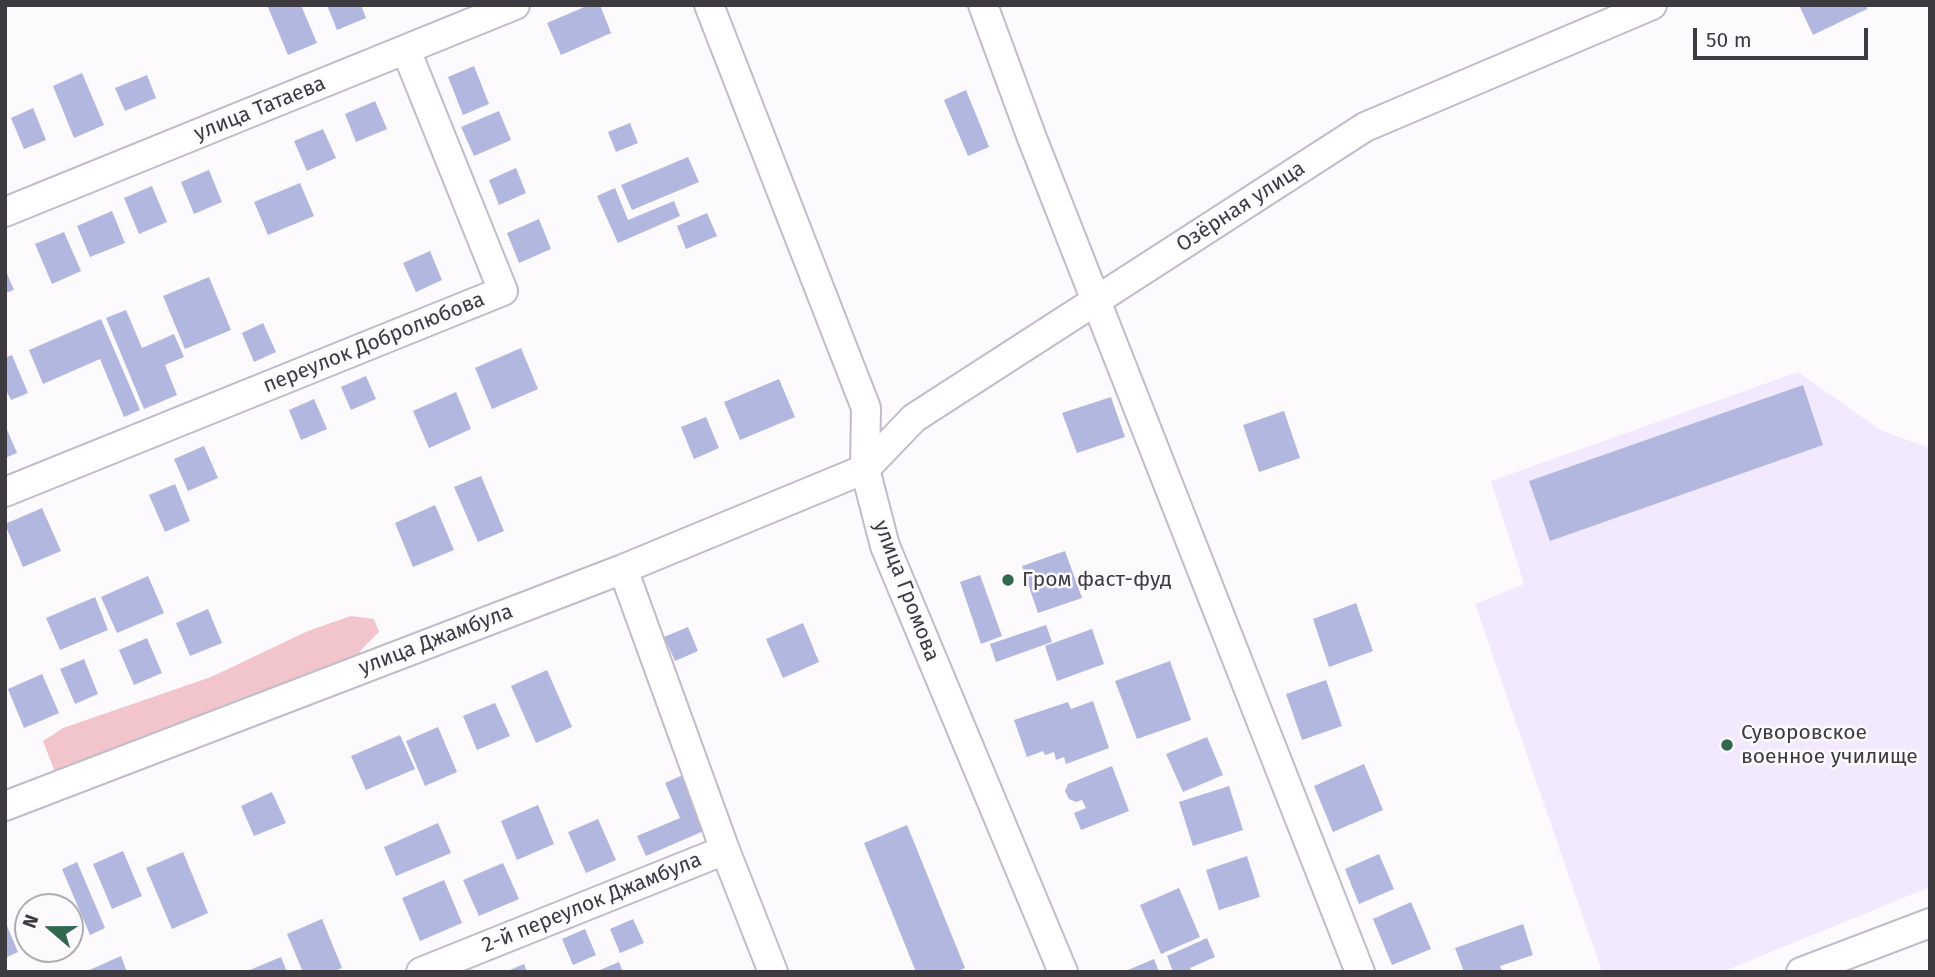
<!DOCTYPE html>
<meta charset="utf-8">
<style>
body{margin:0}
#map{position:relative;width:1935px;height:977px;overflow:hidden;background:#fcfafd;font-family:"Fira Sans",sans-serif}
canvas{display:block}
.frame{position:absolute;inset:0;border:7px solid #3d3a40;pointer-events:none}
.north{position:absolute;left:14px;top:893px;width:70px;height:70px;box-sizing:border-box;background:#fcfafd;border:2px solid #b0adb1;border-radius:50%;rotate:290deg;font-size:19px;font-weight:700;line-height:28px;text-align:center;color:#3d3a40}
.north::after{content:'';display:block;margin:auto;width:24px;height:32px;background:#31684f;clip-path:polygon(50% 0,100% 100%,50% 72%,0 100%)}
.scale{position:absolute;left:1693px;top:28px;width:175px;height:32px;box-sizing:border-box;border:4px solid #3d3a40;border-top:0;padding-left:9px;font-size:21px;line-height:24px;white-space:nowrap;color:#3d3a40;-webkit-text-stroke:5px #fcfafd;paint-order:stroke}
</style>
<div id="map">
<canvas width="1935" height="977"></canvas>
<div class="frame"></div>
<div class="north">N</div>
<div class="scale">50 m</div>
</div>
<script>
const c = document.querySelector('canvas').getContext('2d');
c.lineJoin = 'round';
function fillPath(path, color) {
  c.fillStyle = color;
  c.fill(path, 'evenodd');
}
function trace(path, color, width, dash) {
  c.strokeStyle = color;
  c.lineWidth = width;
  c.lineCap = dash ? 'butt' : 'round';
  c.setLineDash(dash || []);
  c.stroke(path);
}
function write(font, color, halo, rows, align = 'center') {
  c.font = font + ' "Fira Sans",sans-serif';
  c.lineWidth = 5;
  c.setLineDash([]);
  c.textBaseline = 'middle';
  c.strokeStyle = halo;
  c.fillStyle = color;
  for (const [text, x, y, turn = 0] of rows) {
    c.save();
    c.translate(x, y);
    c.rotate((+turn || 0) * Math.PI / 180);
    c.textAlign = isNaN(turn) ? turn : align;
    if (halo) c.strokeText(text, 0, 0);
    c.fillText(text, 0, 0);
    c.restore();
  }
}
fillPath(new Path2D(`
 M1798,372l84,59 48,17v439l-208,85h-120l-127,-368 49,-20 -33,-103z`), '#f3e9fe');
fillPath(new Path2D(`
 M351,616l23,3 5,13 -18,18 -4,10 -301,115 -13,-34 20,-13 148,-51 97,-46z`), '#f2c4cc');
fillPath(new Path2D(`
 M267,5h34l16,38 -29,12z
 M327,5h34l5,13 -29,12z
 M589,5h11l11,28 -50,22 -14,-32z
 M1799,5h67l1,4 -54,26z
 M474,66l15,38 -26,11 -15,-38z
 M82,73l22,52 -30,13 -21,-52z
 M147,75l9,23 -31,13 -10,-23z
 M966,90l23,57 -21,9 -24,-56z
 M375,101l12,28 -31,13 -11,-28z
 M33,108l13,32 -22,9 -13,-31z
 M499,111l12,29 -37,16 -13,-29z
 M630,123l8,20 -22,9 -8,-20z
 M323,129l13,29 -29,13 -13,-30z
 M688,157l11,25 -67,28 -11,-25z
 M516,168l10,25 -27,12 -10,-25z
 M209,170l13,32 -28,12 -13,-32z
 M300,183l14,33 -46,19 -14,-33z
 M152,186l15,36 -28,12 -15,-36z
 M615,188l13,32 46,-19 6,15 -62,27 -21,-47z
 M112,211l13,32 -35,14 -13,-31z
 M707,213l10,23 -31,13 -9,-23z
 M539,219l12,30 -32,14 -12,-30z
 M64,232l17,39 -29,13 -17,-40z
 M430,251l12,29 -26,12 -13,-29z
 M5,269l9,21 -9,3z
 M209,277l22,53 -46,19 -22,-53z
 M126,310l16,38 32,-14 10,23 -19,8 12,30 -33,14 -38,-91z
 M101,319l39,91 -16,7 -24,-58 -57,25 -14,-34z
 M263,323l13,29 -22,10 -12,-29z
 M521,348l17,41 -46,20 -17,-41z
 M12,355l16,38 -17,7 -6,-12v-30z
 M366,376l10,23 -25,11 -10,-23z
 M779,379l16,38 -55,23 -16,-38z
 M1803,385l20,60 -273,96 -21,-60z
 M456,392l15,37 -42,19 -16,-37z
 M1111,397l14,40 -48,16 -15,-40z
 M314,399l13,30 -26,11 -12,-30z
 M1284,411l16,47 -41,14 -16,-47z
 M706,417l13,31 -25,11 -13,-32z
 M5,425l12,28 -12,5z
 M204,446l14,32 -30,13 -14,-32z
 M481,476l23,55 -26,11 -24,-55z
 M175,484l15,37 -25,11 -16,-37z
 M435,505l19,45 -41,17 -18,-44z
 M42,508l19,43 -38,16 -18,-43z
 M1065,551l17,47 -44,15 -16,-47z
 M980,575l22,61 -21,8 -21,-62z
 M148,576l16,37 -47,20 -16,-36z
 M95,597l13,33 -48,20 -14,-32z
 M1356,603l17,48 -44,16 -16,-48z
 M208,609l14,34 -32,13 -14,-33z
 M803,623l16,39 -36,16 -17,-39z
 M1046,625l6,17 -56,20 -6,-18z
 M688,627l10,24 -23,10 -11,-24z
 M1092,629l12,35 -47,17 -12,-35z
 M147,638l15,35 -28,12 -15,-35z
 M84,659l14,35 -23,10 -15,-35z
 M1170,661l21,59 -54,19 -22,-58z
 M547,670l25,57 -36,16 -25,-57z
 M42,674l17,39 -35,15 -16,-39z
 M1326,680l16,46 -40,14 -16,-46z
 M1093,701l16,47 -43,16 -2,-7 -8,3 -2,-8 -9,3 -2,-4 -16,6 -13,-37 54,-18 3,7z
 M495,703l15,33 -33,14 -14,-34z
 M438,727l19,45 -32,14 -19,-45z
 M400,735l15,34 -49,21 -15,-34z
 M1207,737l16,38 -40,17 -17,-38z
 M1364,764l19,46 -50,22 -19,-46z
 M1112,766l17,45 -48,19 -7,-17 12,-5 -4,-8 -6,2 -7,-3 -4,-8 3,-7z
 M683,775l23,55 -60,26 -9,-20 43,-18 -15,-35z
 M1229,786l14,44 -50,16 -14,-44z
 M272,792l14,31 -32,13 -13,-30z
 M538,805l16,39 -37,16 -16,-39z
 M598,819l18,41 -30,13 -18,-41z
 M438,823l13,30 -55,23 -12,-29z
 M907,825l58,143 -9,4h-40l-52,-129z
 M123,851l19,45 -30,13 -19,-45z
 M183,852l25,61 -36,16 -26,-61z
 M1379,854l15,35 -35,15 -14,-35z
 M1247,856l13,41 -41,13 -13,-40z
 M77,862l28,66 -15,7 -28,-66z
 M503,863l16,36 -40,17 -16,-36z
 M444,880l18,43 -42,18 -18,-43z
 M1179,888l21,49 -39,17 -21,-49z
 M1411,902l20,47 -39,16 -19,-46z
 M322,919l20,49 -10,4h-29l-16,-38z
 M633,919l11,24 -24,10 -10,-24z
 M5,921l13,31 -13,6z
 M1523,924l10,31 -33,11 2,6h-38l-9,-24z
 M585,929l11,26 -23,10 -11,-26z
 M1207,938l8,19 -25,11 2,4h-19l-6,-16z
 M121,956l6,16h-42z
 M281,957l6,15h-36l-1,-2z
 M1154,959l5,13h-36z
 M619,962l4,10h-28z
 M524,964l3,8h-22z`), '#b2b7e0');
const minor = new Path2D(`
 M709,5l157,403 -1,61 20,77 178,426
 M983,5l49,133 328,834
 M5,212l510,-207
 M5,492l498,-201 -97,-241
 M623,569l102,281 48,122
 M5,806l618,-237 242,-100 49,-51 451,-291 287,-122
 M421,972l304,-122
 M1801,972l129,-49`);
trace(minor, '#c2bbc9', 32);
trace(minor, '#fff', 28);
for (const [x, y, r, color] of [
 [1008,580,7,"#31684f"],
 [1727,745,7,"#31684f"]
]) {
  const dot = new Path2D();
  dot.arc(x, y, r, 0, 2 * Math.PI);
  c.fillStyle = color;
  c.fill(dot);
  trace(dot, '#fcfafd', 2.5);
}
write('21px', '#3d3a40', '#fcfafd', [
 ["улица Татаева",260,109,-22],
 ["Озёрная улица",1241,207,-33],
 ["переулок Добролюбова",374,343,-22],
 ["улица Громова",906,591,69],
 ["улица Джамбула",436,640,-21],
 ["2-й переулок Джамбула",592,903,-22]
]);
write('21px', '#3d3a40', '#fcfafd', [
 ["Гром фаст-фуд",1022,580],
 ["Суворовское",1741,733],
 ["военное училище",1741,757]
], 'left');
</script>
